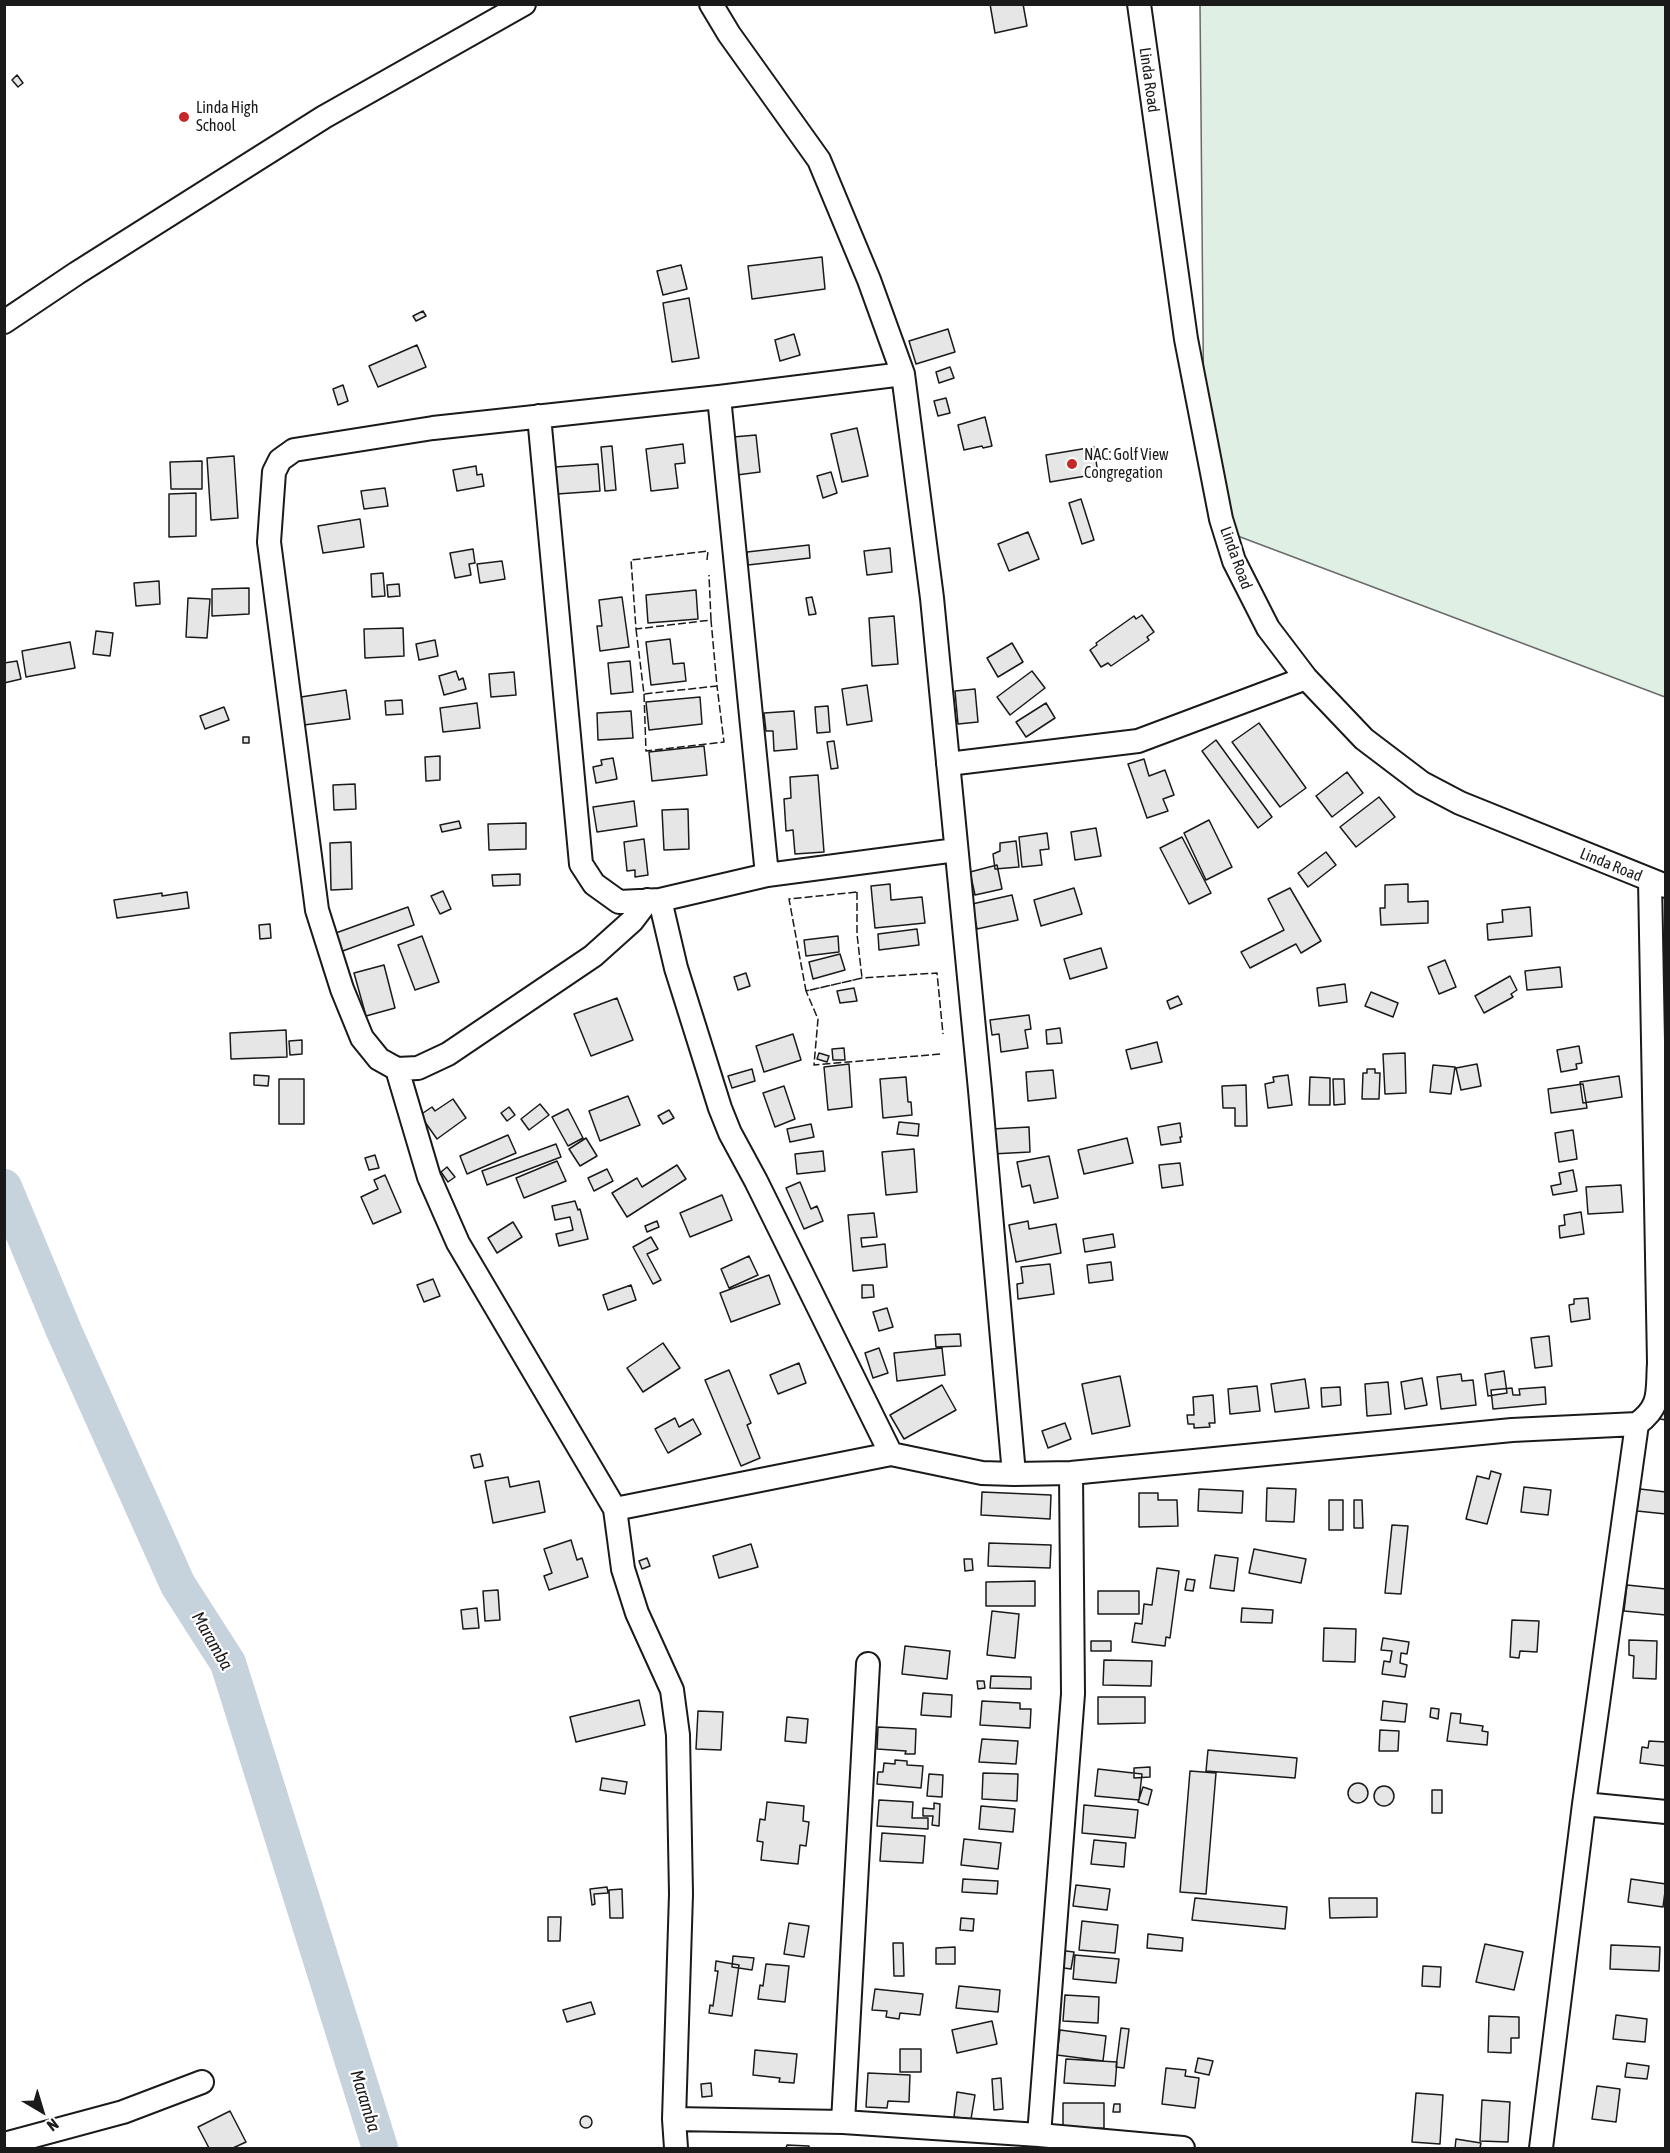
<!DOCTYPE html>
<style>
body{margin:0}
#map{position:relative;width:1670px;height:2153px;overflow:hidden;background:#fff;font-family:"Asap Condensed",sans-serif}
canvas{display:block}
.frame{position:absolute;inset:0;border:6px solid #1a1a1a;pointer-events:none}
.north{position:absolute;left:12px;top:2081px;width:60px;height:60px;-webkit-text-stroke:4px #fff;paint-order:stroke;rotate:142deg;font-size:16px;font-weight:700;line-height:24px;text-align:center;color:#1a1a1a}
.north::after{content:'';display:block;margin:auto;width:21px;height:27px;background:#1a1a1a;clip-path:polygon(50% 0,100% 100%,50% 72%,0 100%)}
</style>
<div id="map">
<canvas width="1670" height="2153"></canvas>
<div class="frame"></div>
<div class="north">N</div>
</div>
<script>
const c = document.querySelector('canvas').getContext('2d');
c.lineJoin = 'round';
function fillPath(path, color) {
  c.fillStyle = color;
  c.fill(path, 'evenodd');
}
function trace(path, color, width, dash) {
  c.strokeStyle = color;
  c.lineWidth = width;
  c.lineCap = dash ? 'butt' : 'round';
  c.setLineDash(dash || []);
  c.stroke(path);
}
function write(font, color, halo, rows, align = 'center') {
  c.font = font + ' "Asap Condensed",sans-serif';
  c.lineWidth = 4.5;
  c.setLineDash([]);
  c.textBaseline = 'middle';
  c.strokeStyle = halo;
  c.fillStyle = color;
  for (const [text, x, y, turn = 0] of rows) {
    c.save();
    c.translate(x, y);
    c.rotate((+turn || 0) * Math.PI / 180);
    c.textAlign = isNaN(turn) ? turn : align;
    if (halo) c.strokeText(text, 0, 0);
    c.fillText(text, 0, 0);
    c.restore();
  }
}
const green = new Path2D(`
 M1200,5h465v692l-430,-162 -31,-96z`);
fillPath(green, '#e0efe3');
trace(green, '#6a6a6a', 1.5);
trace(new Path2D(`
 M4,1187l60,144 114,254 50,78 152,485`), '#c6d2dc', 36);
const building = new Path2D(`
 M990,4h33l4,22 -32,7z
 M17,75l6,8 -5,4 -6,-7z
 M822,257l3,32 -73,10 -4,-33z
 M681,265l6,24 -24,6 -6,-24z
 M689,298l10,60 -27,4 -9,-59z
 M423,311l3,5 -10,5 -3,-5z
 M948,329l7,23 -39,12 -7,-23z
 M794,334l6,21 -20,6 -5,-21z
 M417,345l9,22 -48,20 -9,-21z
 M950,367l4,11 -15,5 -3,-11z
 M343,385l5,16 -10,4 -5,-16z
 M946,398l4,15 -12,3 -4,-15z
 M985,417l7,29 -9,2 -1,-2 -18,4 -6,-25z
 M857,428l11,48 -26,6 -11,-48z
 M756,435l4,37 -23,3 -4,-38z
 M683,444l2,19 -10,1 3,24 -27,3 -5,-42z
 M612,446l4,44 -11,1 -4,-44z
 M1094,447l4,27 -48,8 -4,-27z
 M234,456l4,62 -27,2 -4,-62z
 M202,461v28h-31l-1,-27z
 M598,464l2,27 -43,3 -2,-27z
 M476,466l1,9 5,-1 2,12 -27,5 -4,-21z
 M831,472l6,21 -14,5 -6,-22z
 M385,488l3,18 -24,3 -3,-18z
 M196,493v43l-27,1v-43z
 M1081,499l13,41 -12,4 -13,-41z
 M360,519l4,28 -41,6 -5,-27z
 M1028,532l11,27 -30,12 -11,-27z
 M809,545l1,13 -62,7 -1,-13z
 M890,548l2,24 -25,3 -3,-24z
 M473,549l2,14 -6,1 2,11 -16,3 -5,-25z
 M502,561l3,18 -25,4 -3,-19z
 M383,573l2,23 -13,1 -1,-23z
 M159,581l1,23 -24,2 -2,-23z
 M399,584l1,12 -12,1 -1,-12z
 M249,588v26l-37,2v-27z
 M696,590l2,29 -50,4 -2,-28z
 M622,597l7,50 -29,4 -3,-25h5l-3,-26z
 M812,597l4,17 -7,1 -3,-17z
 M188,598l22,1 -3,39 -21,-1z
 M1142,615l12,17 -7,5 2,3 -38,26 -3,-3 -7,4 -11,-17 7,-5 -1,-2 38,-27 2,3z
 M894,616l4,48 -26,2 -3,-48z
 M403,628l1,28 -39,2 -1,-29z
 M96,631l17,2 -3,23 -17,-2z
 M670,639l3,25 11,-1 2,18 -35,4 -5,-43z
 M435,640l3,16 -19,4 -3,-16z
 M70,642l5,26 -49,9 -4,-26z
 M1012,643l11,19 -25,15 -11,-19z
 M17,661l4,18 -17,4v-20z
 M630,661l3,31 -22,2 -3,-31z
 M456,671l3,9 4,-2 3,11 -22,6 -5,-19z
 M1032,671l13,17 -35,27 -13,-18z
 M514,672l2,23 -25,2 -2,-23z
 M867,685l5,36 -25,4 -5,-36z
 M975,689l3,33 -20,2 -3,-33z
 M346,690l4,29 -46,6 -3,-28z
 M700,697l2,27 -53,6 -3,-28z
 M402,700l1,14 -17,1 -1,-14z
 M477,703l3,25 -37,4 -3,-24z
 M1046,703l9,15 -29,19 -10,-15z
 M828,706l2,26 -13,1 -2,-26z
 M224,707l5,13 -24,9 -5,-13z
 M631,711l2,27 -35,2 -1,-27z
 M794,711l3,38 -23,2 -1,-20h-7l-2,-18z
 M1259,723l47,65 -26,19 -48,-65z
 M243,737h6v6h-6z
 M1216,740l56,77 -14,11 -56,-77z
 M834,741l4,27 -7,1 -4,-27z
 M704,746l3,29 -55,6 -3,-29z
 M440,756v24l-14,1 -1,-24z
 M613,758l4,21 -21,4 -3,-16 9,-2 -1,-5z
 M1144,759l5,17 16,-6 9,25 -11,4 5,12 -21,7 -19,-54z
 M1347,772l16,21 -31,24 -16,-21z
 M818,775l6,77 -29,2 -2,-24 -7,1 -2,-32 7,-1 -1,-21z
 M355,784l1,25 -22,1 -1,-25z
 M1379,797l16,20 -39,30 -16,-20z
 M634,801l3,25 -40,6 -4,-25z
 M688,809l1,40 -25,1 -2,-40z
 M1209,820l23,47 -26,13 -22,-47z
 M459,821l2,7 -19,4 -2,-7z
 M526,823v26l-37,1 -1,-26z
 M1096,828l5,28 -26,4 -4,-28z
 M1047,833l2,16 -9,1 2,15 -20,2 -3,-30z
 M1182,837l29,56 -22,11 -29,-56z
 M644,839l4,36 -13,2v-7l-8,1 -3,-29z
 M1016,841l3,26 -24,2 -2,-15 7,-3v-8z
 M351,842l1,47 -21,1 -1,-47z
 M1326,852l10,13 -28,22 -10,-14z
 M997,865l5,24 -27,6 -5,-23z
 M520,874v11l-27,1 -1,-11z
 M890,884l1,16 31,-3 3,26 -50,5 -4,-42z
 M1408,884v18l20,-1v22l-47,2 -1,-17h5v-23z
 M1074,888l8,26 -41,12 -7,-26z
 M1290,888l31,53 -20,12 -5,-9 -46,24 -9,-16 43,-22 -16,-31z
 M443,891l8,18 -11,5 -9,-18z
 M187,892l2,16 -72,10 -3,-18 48,-7v3z
 M1012,895l6,25 -41,9 -5,-25z
 M408,907l6,18 -74,27 -7,-18z
 M1530,907l2,29 -44,4 -1,-16 16,-2 -1,-12z
 M270,924l1,14 -11,1 -1,-14z
 M917,929l2,16 -40,5 -1,-16z
 M422,936l17,46 -24,8 -17,-45z
 M838,936l1,16 -33,4 -2,-16z
 M1101,948l6,20 -37,11 -6,-20z
 M840,954l5,16 -32,9 -4,-17z
 M1445,960l11,27 -17,7 -11,-27z
 M384,965l11,43 -29,8 -12,-43z
 M1560,967l2,20 -35,3 -2,-19z
 M746,973l4,13 -12,4 -4,-13z
 M1510,976l7,14 -6,4 2,3 -29,16 -9,-17z
 M1345,984l2,18 -28,4 -2,-18z
 M854,988l3,13 -17,2 -3,-12z
 M1371,992l27,11 -5,14 -28,-11z
 M1178,996l4,8 -12,5 -3,-8z
 M617,998l16,42 -42,16 -17,-42z
 M1029,1015l2,14 -6,1 3,18 -27,4 -2,-18 -7,1 -2,-15z
 M1060,1028l2,15 -15,1 -1,-14z
 M286,1030l1,27 -56,2 -1,-26z
 M793,1034l8,26 -37,12 -8,-26z
 M302,1040v14l-12,1 -1,-14z
 M1157,1042l5,20 -31,7 -5,-19z
 M1579,1046l3,17 -6,1 1,5 -16,3 -4,-22z
 M844,1048l1,12h-12l-1,-11z
 M819,1053l10,3 -2,6 -10,-3z
 M1405,1053l1,40 -21,1 -2,-40z
 M849,1064l3,43 -24,3 -4,-43z
 M1477,1064l4,22 -20,4 -5,-22z
 M1433,1065l22,2 -4,27 -21,-2z
 M752,1069l3,12 -23,7 -4,-12z
 M1367,1069h8v4h5l-1,26h-17l1,-26h4z
 M1053,1070l3,28 -28,3 -2,-29z
 M254,1075l15,1 -1,10 -14,-1z
 M1288,1075l4,30 -24,3 -3,-24 9,-2 -1,-5z
 M1619,1076l3,21 -39,6 -3,-21z
 M906,1077l2,25h3l1,13 -29,3 -3,-39z
 M1310,1077l20,1v27h-21z
 M279,1079h25v45h-25z
 M1333,1079h11l1,25 -11,1z
 M1583,1084l4,24 -36,5 -3,-24z
 M1246,1085l1,41h-12v-18h-12l-1,-22z
 M784,1086l11,33 -20,8 -12,-34z
 M628,1096l12,29 -40,16 -11,-30z
 M453,1099l13,19 -29,21 -17,-24 12,-8 3,4z
 M540,1104l9,11 -20,15 -8,-11z
 M509,1107l6,8 -8,6 -6,-8z
 M568,1109l15,29 -15,8 -16,-29z
 M669,1110l5,8 -11,6 -5,-8z
 M899,1122l20,2 -1,12 -21,-2z
 M1180,1123l2,14h-2l1,5 -20,3 -3,-18z
 M811,1124l3,13 -24,5 -3,-13z
 M1029,1127l1,25 -38,2 -1,-25z
 M1573,1130l4,29 -18,3 -4,-29z
 M508,1135l8,18 -49,21 -7,-18z
 M586,1138l11,18 -17,10 -11,-17z
 M1127,1138l6,25 -49,11 -6,-24z
 M556,1144l5,13 -74,28 -5,-14z
 M914,1149l3,43 -31,3 -4,-43z
 M823,1151l2,20 -28,3 -2,-20z
 M375,1155l4,13 -10,2 -4,-12z
 M1049,1156l9,42 -24,5 -4,-18 -8,2 -5,-25z
 M557,1161l9,20 -42,17 -8,-20z
 M1180,1163l3,22 -21,3 -3,-23z
 M677,1165l9,14 -59,38 -15,-24 25,-15 5,9z
 M447,1167l8,10 -7,5 -7,-10z
 M607,1169l6,12 -19,10 -6,-13z
 M1573,1170l4,21 -24,4 -2,-9 10,-2 -2,-11z
 M385,1175l16,37 -28,12 -12,-27 17,-8 -4,-9z
 M800,1182l11,27 6,-3 6,15 -19,8 -18,-41z
 M1621,1185l2,27 -35,2 -2,-27z
 M722,1195l10,25 -42,17 -10,-24z
 M575,1201l3,9 2,-1 8,30 -29,7 -3,-12 17,-4 -3,-13 -15,3 -3,-14z
 M1581,1212l3,22 -24,4 -1,-12 6,-1 -1,-10z
 M874,1213l3,24 -16,1 1,9 23,-3 2,23 -34,4 -5,-56z
 M657,1221l2,6 -12,5 -2,-6z
 M1028,1221l1,8 27,-5 5,29 -45,9 -7,-37z
 M513,1222l9,15 -25,16 -9,-15z
 M1113,1234l2,13 -30,5 -2,-13z
 M651,1237l7,12 -11,5 14,26 -8,4 -20,-37z
 M749,1256l9,19 -29,13 -8,-19z
 M1111,1262l2,18 -24,3 -2,-18z
 M1050,1264l4,30 -36,5 -1,-15 6,-1 -2,-16z
 M769,1275l11,29 -49,18 -11,-29z
 M433,1279l7,17 -16,6 -7,-17z
 M631,1285l5,15 -28,10 -5,-15z
 M862,1285h11l1,12 -12,1z
 M1588,1298l2,21 -19,3 -2,-17 5,-1v-5z
 M887,1308l6,19 -14,4 -6,-19z
 M960,1334l1,12 -25,1 -1,-12z
 M1549,1336l3,30 -17,2 -4,-30z
 M663,1343l17,25 -37,24 -16,-24z
 M879,1348l9,25 -15,5 -8,-25z
 M942,1348l3,27 -48,6 -3,-28z
 M799,1363l7,20 -28,11 -8,-19z
 M729,1370l22,53 -4,2 13,33 -19,8 -36,-86z
 M1504,1371l3,22 -19,3 -3,-22z
 M1461,1374l1,7 11,-1 3,25 -35,4 -4,-32z
 M1120,1376l10,50 -38,8 -10,-50z
 M1422,1378l5,27 -22,4 -4,-27z
 M1305,1379l4,29 -34,4 -4,-28z
 M1388,1382l3,32 -24,2 -2,-32z
 M942,1385l14,25 -52,29 -14,-24z
 M1257,1386l3,25 -30,3 -2,-25z
 M1340,1387l1,18 -19,2 -1,-19z
 M1545,1387l1,17 -53,5 -2,-19 21,-2 1,7h7l-1,-6z
 M1213,1395l2,28h-6l1,4 -16,1v-4h-6l-1,-9h7l-1,-18z
 M1663,1407h3v13l-6,-1z
 M675,1418l4,9 14,-8 8,15 -33,19 -13,-24z
 M1065,1423l6,16 -23,9 -6,-17z
 M480,1454l3,12 -9,2 -3,-12z
 M1491,1471l10,3 -14,50 -21,-5 11,-43 12,3z
 M508,1477l2,10 29,-6 6,31 -52,11 -8,-42z
 M1524,1487l27,3 -3,25 -27,-3z
 M1267,1488l29,1 -2,33 -28,-1z
 M1199,1489l44,2 -1,22 -44,-2z
 M1640,1489l26,3v22l-29,-3z
 M982,1492l69,3 -1,24 -69,-4z
 M1139,1493h19v7h19l1,26 -39,1z
 M1329,1500h14v30h-14z
 M1354,1500h8l1,28h-9z
 M1392,1525l16,1 -7,68 -16,-1z
 M571,1540l6,20 5,-2 6,19 -39,13 -5,-14 8,-3 -8,-24z
 M989,1543l62,2 -1,23 -62,-2z
 M751,1544l7,23 -39,11 -6,-22z
 M1254,1549l52,10 -5,24 -52,-10z
 M1215,1555l23,3 -4,33 -24,-3z
 M647,1558l3,8 -8,3 -3,-8z
 M964,1559h8l1,11 -8,1z
 M1157,1568l22,3 -9,67 -4,-1 -1,9 -33,-4 3,-19 7,1 2,-20 8,1z
 M1187,1579l8,1 -2,11 -8,-1z
 M1035,1581v25h-49v-24z
 M1627,1585l39,4v26l-42,-4z
 M498,1590l2,30 -15,1 -2,-30z
 M1098,1591h41v23h-41z
 M477,1608l2,20 -16,1 -2,-19z
 M1242,1608l31,2 -1,13 -31,-1z
 M992,1611l27,3 -4,44 -28,-3z
 M1512,1620l27,1 -2,31 -17,-1 -1,7 -9,-1z
 M1324,1628l32,1 -1,33 -32,-1z
 M1383,1638l26,4 -2,12 -6,-1 -1,10 7,2 -2,12 -23,-3 2,-13 6,1 2,-11 -11,-1z
 M1629,1640l28,1 -1,38 -23,-1 1,-22 -5,-1z
 M1091,1641h20v10h-20z
 M905,1646l45,5 -3,28 -45,-5z
 M1104,1660l48,1 -1,25 -48,-1z
 M991,1676l40,1v12l-41,-1z
 M977,1681h7l1,7 -7,1z
 M923,1693l29,2 -1,22 -30,-2z
 M1098,1697h47v26l-47,1z
 M639,1700l6,25 -69,17 -6,-25z
 M982,1701l38,2v6h11l-1,19 -50,-3z
 M1383,1701l24,3 -2,18 -24,-2z
 M1431,1708l8,1 -1,10 -8,-2z
 M698,1711l25,1 -2,38 -25,-1z
 M1451,1713l10,1 -1,9 23,3 -1,5 6,1 -1,13 -40,-4z
 M787,1717l21,2 -2,24 -21,-2z
 M878,1727l38,2 -1,25h-10l1,-3 -29,-2z
 M1380,1730l19,1 -1,20h-19z
 M982,1739l36,2 -2,23 -37,-2z
 M1649,1741l17,1v24l-26,-3 2,-16 6,1z
 M1208,1750l89,8 -2,20 -89,-7z
 M895,1760l12,1v4l16,1 -2,22 -44,-4 1,-12h5l1,-9 11,1z
 M1150,1767v10l-16,1v-10z
 M1098,1769l44,5 -3,26 -44,-4z
 M1190,1771l26,2 -10,121 -26,-2z
 M983,1773l35,1 -1,27 -35,-2z
 M929,1774l14,1 -1,22 -15,-1z
 M602,1778l25,4 -2,12 -25,-4z
 M1348 1793a10 10 0 1 1 20 0a10 10 0 1 1-20 0Z
 M1374 1796a10 10 0 1 1 20 0a10 10 0 1 1-20 0Z
 M1143,1787l9,3 -4,15 -10,-3z
 M1432,1790h10v23h-10z
 M879,1800l34,2 -1,16h16v11l-51,-3z
 M767,1802l37,4 -1,15 6,1 -3,24 -6,-1 -2,19 -37,-4 2,-18 -6,-1 3,-22 5,1z
 M934,1803l6,1 -1,22 -7,-1 1,-9h-10v-8l11,1z
 M1084,1805l54,5 -3,28 -53,-5z
 M981,1806l34,3 -2,23 -34,-3z
 M882,1833l43,3 -2,27 -43,-2z
 M964,1839l37,4 -3,26 -37,-4z
 M1094,1840l32,3 -2,24 -33,-3z
 M963,1879l35,2 -1,13 -35,-2z
 M1631,1879l35,5 -3,23 -35,-5z
 M1076,1885l34,4 -3,21 -34,-4z
 M607,1887l1,6 -14,1 1,10 -3,1 -2,-16z
 M622,1889l1,29h-13l-1,-28z
 M1195,1898l92,9 -2,22 -93,-9z
 M1329,1898h48v19l-47,1z
 M548,1917h13l-1,24h-12z
 M961,1918l13,1 -1,12 -13,-1z
 M1082,1921l36,4 -3,28 -36,-3z
 M789,1923l20,3 -5,31 -20,-3z
 M1148,1934l35,4 -1,13 -35,-3z
 M893,1943h10l1,33h-10z
 M1485,1944l38,8 -9,38 -38,-8z
 M1611,1945l49,2 -1,24 -49,-2z
 M955,1947v17h-19v-16z
 M1058,1950l16,2 -3,17 -15,-2z
 M1075,1955l44,4 -3,24 -43,-4z
 M733,1956l21,2 -2,12 -20,-3z
 M716,1961l23,4 -7,51 -23,-3 1,-8 3,1 5,-35h-3z
 M766,1964l23,2 -4,36 -27,-3 2,-14 3,1z
 M1423,1966l18,1 -1,20 -18,-1z
 M959,1986l41,4 -2,22 -42,-4z
 M875,1989l48,5 -3,21 -20,-2 -1,6 -13,-2 1,-6 -15,-1z
 M1065,1995l34,2 -1,26 -35,-2z
 M591,2002l4,12 -28,8 -4,-12z
 M1616,2015l31,4 -2,23 -32,-3z
 M1489,2016l30,1v21h-8v15l-23,-1z
 M992,2021l5,23 -40,9 -5,-23z
 M1121,2028l8,1 -5,39 -8,-1z
 M1060,2030l46,6 -3,25 -46,-6z
 M900,2049h21v23h-21z
 M755,2050l42,4 -3,29 -15,-1 1,-4 -27,-3z
 M1198,2058l15,3 -4,14 -14,-3z
 M1066,2059l51,3 -2,24 -51,-3z
 M1627,2063l22,3 -2,13 -22,-2z
 M1166,2068l20,2 -1,6 14,2 -4,30 -33,-4z
 M868,2073l42,2 -1,27 -21,-1 -1,7 -21,-1z
 M1001,2078l2,31 -9,1 -2,-31z
 M711,2083l1,13 -10,1 -1,-13z
 M1597,2086l23,3 -4,33 -24,-3z
 M957,2092l18,3 -4,24 -17,-2z
 M1416,2093l27,2 -3,49 -28,-2z
 M1482,2100l28,2 -2,40 -28,-1z
 M1063,2103h41v25l-41,1z
 M1114,2104h6v8h-7z
 M230,2111l16,31 -13,6h-24l-11,-21z
 M580 2122a6 6 0 1 1 12 0a6 6 0 1 1-12 0Z
 M1456,2139l25,4 -1,5h-25z
 M787,2145l22,1v2h-23z`);
fillPath(building, '#e6e6e6');
trace(building, '#1a1a1a', 1.5);
const minor = new Path2D(`
 M711,4l18,30 90,126 50,120 34,94
 M1139,4l47,335 35,180 13,42 34,67 38,50 58,61 58,44 38,20 206,83
 M4,322l73,-49 247,-156 200,-113
 M719,397l48,478
 M539,416l42,448 13,20 25,18 41,-2 107,-25 189,-25
 M948,764l190,-23 168,-63
 M660,900l16,68 44,140 10,25 26,48 135,273
 M397,1069l21,-1 30,-14 145,-98 39,-35 16,-21
 M615,1509l276,-55 91,19 32,1
 M1584,1804l82,8
 M674,2119l169,3 196,13 144,13
 M843,2122l25,-458
 M1039,2135l34,-441 -2,-221
 M4,2144l119,-32 79,-30
 M676,2148l-2,-29 7,-225 -3,-159 -6,-45 -35,-77 -14,-44 -8,-60 -157,-266 -29,-66 -32,-108 -18,-10 -17,-21 -20,-49 -25,-79 -48,-368 5,-70 6,-12 14,-10 139,-22 286,-31 184,-23 29,224 48,492 34,384 57,-1 441,-43 125,-6c25,-18 20,-33 22,-61l-9,-483
 M1541,2148l43,-344 53,-380`);
trace(minor, '#1a1a1a', 26);
trace(minor, '#fff', 22);
trace(new Path2D(`
 M707,560l1,-9 -77,9 5,69 75,-9 -2,-45
 M636,629l8,65 73,-8 -6,-66
 M644,694l2,57 78,-9 -7,-56
 M857,892v42l5,44 -56,13 -17,-92z
 M940,1054l-126,11 4,-46 -12,-28 56,-13 75,-5 6,61`), '#1a1a1a', 1.5, [8, 3]);
for (const [x, y, r, color] of [
 [184,117,6,"#c62828"],
 [1072,464,6,"#c62828"]
]) {
  const dot = new Path2D();
  dot.arc(x, y, r, 0, 2 * Math.PI);
  c.fillStyle = color;
  c.fill(dot);
  trace(dot, '#fff', 2);
}
write('16px', '#1a1a1a', '#fff', [
 ["Linda Road",1149,80,82],
 ["Linda Road",1236,558,70],
 ["Linda Road",1611,865,22]
]);
write('16px', '#1a1a1a', '#fff', [
 ["Linda High",196,108],
 ["School",196,126],
 ["NAC: Golf View",1084,455],
 ["Congregation",1084,473]
], 'left');
write('italic 18px', '#1a1a1a', '#fff', [
 ["Maramba",212,1641,60],
 ["Maramba",365,2101,73]
]);
</script>
